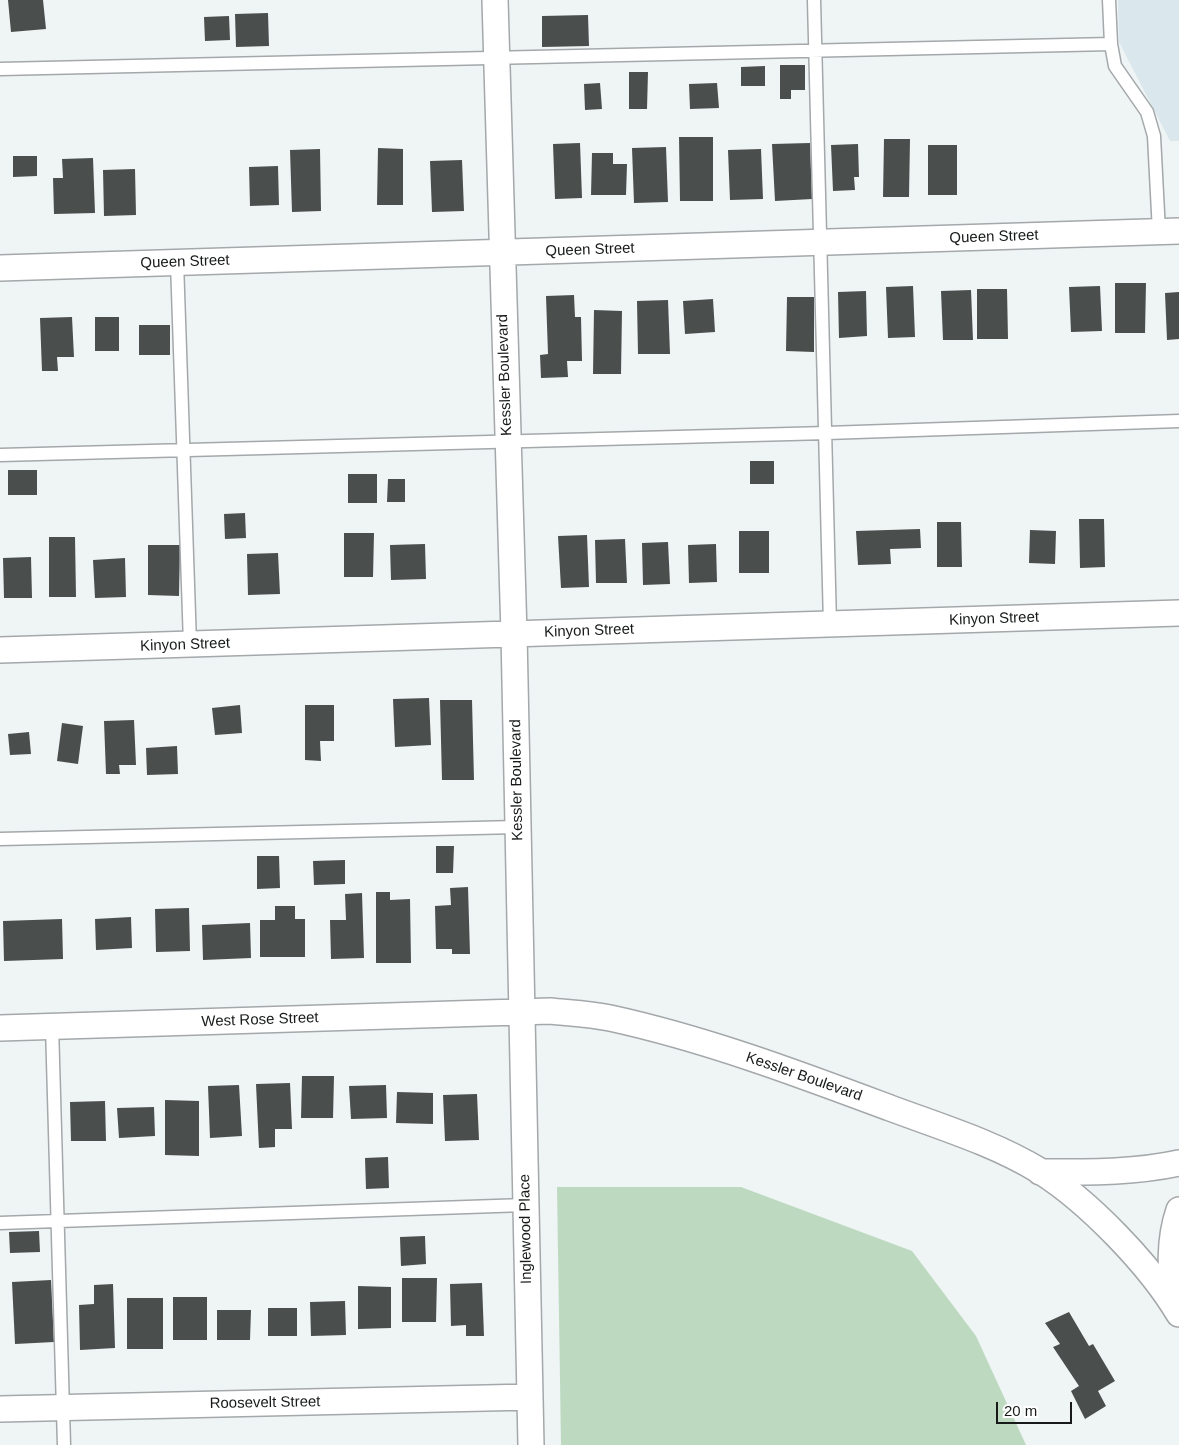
<!DOCTYPE html>
<style>
body{margin:0}
#map{position:relative;width:1179px;height:1445px;overflow:hidden;background:#eff4f5;font-family:Arial,sans-serif}
canvas{display:block}
.scale{position:absolute;left:996px;top:1402px;width:76px;height:22px;box-sizing:border-box;border:2px solid #181a1a;border-top:0;padding-left:6px;font-size:15px;line-height:18px;white-space:nowrap;color:#181a1a;-webkit-text-stroke:4px #fff;paint-order:stroke}
</style>
<div id="map">
<canvas width="1179" height="1445"></canvas>
<div class="scale">20 m</div>
</div>
<script>
const c = document.querySelector('canvas').getContext('2d');
c.lineJoin = 'round';
function fillPath(path, color) {
  c.fillStyle = color;
  c.fill(path, 'evenodd');
}
function trace(path, color, width, dash) {
  c.strokeStyle = color;
  c.lineWidth = width;
  c.lineCap = dash ? 'butt' : 'round';
  c.setLineDash(dash || []);
  c.stroke(path);
}
function write(font, color, halo, rows, align = 'center') {
  c.font = font + ' Arial,sans-serif';
  c.lineWidth = 5;
  c.setLineDash([]);
  c.textBaseline = 'middle';
  c.strokeStyle = halo;
  c.fillStyle = color;
  for (const [text, x, y, turn = 0] of rows) {
    c.save();
    c.translate(x, y);
    c.rotate((+turn || 0) * Math.PI / 180);
    c.textAlign = isNaN(turn) ? turn : align;
    if (halo) c.strokeText(text, 0, 0);
    c.fillText(text, 0, 0);
    c.restore();
  }
}
fillPath(new Path2D(`
 M1118,0h61v141h-9l-51,-99z`), '#dae7ec');
fillPath(new Path2D(`
 M557,1187h184l171,64 64,85 50,109h-465z`), '#bddac1');
fillPath(new Path2D(`
 M8,0h35l3,29 -35,3z
 M268,13l1,33 -33,1 -1,-33z
 M588,15l1,31 -47,1v-31z
 M229,16l1,24 -25,1 -1,-24z
 M780,65h25v25h-14v9h-11z
 M765,66v20h-24v-19z
 M629,72h19l-1,37h-18z
 M600,83l2,26 -17,1 -1,-26z
 M717,83l2,25 -29,1 -1,-25z
 M679,137h34v64h-33z
 M884,139h26l-1,58h-26z
 M580,143l2,55 -27,1 -2,-55z
 M810,143l2,56 -37,2 -3,-57z
 M858,144l1,33h-5l1,13 -22,1 -2,-46z
 M928,145h29v50h-29z
 M666,147l2,55 -34,1 -2,-55z
 M378,148l25,1v56h-26z
 M320,149l1,62 -29,1 -2,-62z
 M761,149l2,50 -33,1 -2,-50z
 M592,153h21v11h14l-1,31h-35z
 M13,156h24v20l-24,1z
 M93,158l2,55 -41,1 -1,-36h10l-1,-19z
 M462,160l2,51 -32,1 -2,-51z
 M278,166l1,39 -29,1 -1,-39z
 M135,169l1,46 -32,1 -1,-46z
 M1115,283h31l-1,50h-30z
 M913,286l2,51 -27,1 -2,-51z
 M1100,286l2,45 -31,1 -2,-45z
 M977,289h30l1,50h-31z
 M971,290l2,50h-30l-2,-49z
 M866,291l1,45 -28,2 -1,-46z
 M1179,292v47l-12,1 -2,-47z
 M574,295l1,22h6l1,44h-15l1,16 -27,1 -1,-23 8,-1 -2,-58z
 M787,297h27v55l-28,-1z
 M713,299l2,33 -30,2 -2,-33z
 M668,300l2,54h-32l-1,-53z
 M594,310l28,1 -1,63h-28z
 M72,317l2,40h-17l1,14h-16l-2,-53z
 M95,317h24v34h-24z
 M139,325h31v30h-31z
 M750,461h24v23h-24z
 M8,470h29v25h-29z
 M348,474h29v29h-29z
 M388,479h17v23h-18z
 M245,513l1,25 -21,1 -1,-25z
 M1079,519h25l1,48 -25,1z
 M937,522h24l1,45h-25z
 M920,529l1,19 -31,1 1,15 -33,1 -2,-34z
 M1030,530l26,1 -1,33 -26,-1z
 M739,531h30v42h-30z
 M344,533h30l-1,44h-29z
 M587,535l2,52 -28,1 -3,-52z
 M49,537h26l1,60h-27z
 M625,539l2,44h-31l-1,-43z
 M668,542l2,42 -27,1 -1,-42z
 M425,544l1,35 -35,1 -1,-35z
 M716,544l1,38 -28,1 -1,-38z
 M148,545h32l-1,51 -31,-1z
 M278,553l2,41 -32,1 -1,-41z
 M31,557l1,41h-28l-1,-40z
 M125,558l1,39 -31,1 -2,-38z
 M429,698l2,47 -36,2 -2,-48z
 M440,700h32l2,80h-32z
 M240,705l2,28 -27,2 -3,-27z
 M305,705h29v36h-14l1,20 -16,-1z
 M134,720l2,45h-17l1,9h-14l-2,-53z
 M62,723l21,3 -5,38 -21,-3z
 M29,732l2,22 -21,1 -2,-21z
 M177,746l1,28 -31,1 -1,-27z
 M436,846h18l-1,27h-17z
 M257,856h22l1,32 -23,1z
 M345,860v24l-31,1 -1,-24z
 M468,887l2,67h-18v-5h-16l-1,-43 16,-1 -1,-17z
 M376,892h14v8l20,-1 1,64h-35z
 M362,893l2,65 -33,1 -1,-39h16l-1,-26z
 M275,906h20v13h10v38h-45v-37h15z
 M189,908l1,43 -34,1 -1,-43z
 M131,917l1,31 -36,2 -1,-31z
 M62,919l1,40 -59,2 -1,-40z
 M250,923l1,35 -48,2 -1,-35z
 M302,1076h32l-1,42h-32z
 M290,1083l2,46h-17v18l-16,1 -3,-64z
 M239,1085l3,51 -32,2 -2,-52z
 M386,1085l1,33 -36,1 -2,-33z
 M397,1092l36,1v31l-37,-1z
 M477,1094l2,46 -34,1 -2,-46z
 M165,1100l34,1v55l-34,-1z
 M105,1101l1,40h-35l-1,-39z
 M154,1107l1,29 -36,2 -2,-30z
 M388,1157l1,31 -23,1 -1,-31z
 M39,1231l1,21 -30,1 -1,-21z
 M425,1236l1,28 -25,2 -1,-29z
 M402,1278h35l-1,44h-34z
 M51,1280l3,62 -39,2 -3,-62z
 M482,1283l2,53h-18v-11l-15,1 -1,-42z
 M113,1284l2,64 -35,2 -1,-45 15,-1v-19z
 M358,1286l33,1v41l-33,1z
 M173,1297h34v43h-34z
 M127,1298h36v51h-36z
 M345,1301l1,34 -35,1 -1,-34z
 M268,1308h29v28h-29z
 M217,1310h34l-1,30h-33z
 M1069,1312l20,34 4,-2 22,37 -17,10 8,15 -21,13 -14,-28 8,-5 -26,-39 7,-3 -15,-21z`), '#4a4e4d');
const lane = new Path2D(`
 M814,0l16,624
 M1109,0l2,44 4,22 32,46 7,24 5,96
 M0,69l1111,-25
 M177,262l13,382
 M0,455l827,-22 352,-12
 M0,839l518,-12
 M52,1026l12,419
 M0,1223l525,-18`);
const street = new Path2D(`
 M495,0l19,634 17,811
 M0,268l1179,-37
 M0,650l1179,-37
 M0,1028l550,-17c19,2 40,3 60,7 96,21 189,56 280,90 51,19 104,35 150,63 48,30 110,94 139,143
 M1040,1172c47,0 93,1 139,-9
 M1174,1305c-3,-33 -6,-63 5,-95
 M0,1409l530,-12`);
trace(lane, '#a4a8aa', 15);
trace(street, '#a4a8aa', 28);
trace(lane, '#fff', 12);
trace(street, '#fff', 25);
write('15px', '#181a1a', '#fff', [
 ["Queen Street",994,237,-2],
 ["Queen Street",590,250,-2],
 ["Queen Street",185,262,-2],
 ["Kessler Boulevard",505,375,-92],
 ["Kinyon Street",994,619,-2],
 ["Kinyon Street",589,631,-2],
 ["Kinyon Street",185,645,-2],
 ["Kessler Boulevard",517,780,-91],
 ["West Rose Street",260,1020,-2],
 ["Kessler Boulevard",804,1077,19],
 ["Inglewood Place",526,1229,-91],
 ["Roosevelt Street",265,1403,-1]
]);
</script>
